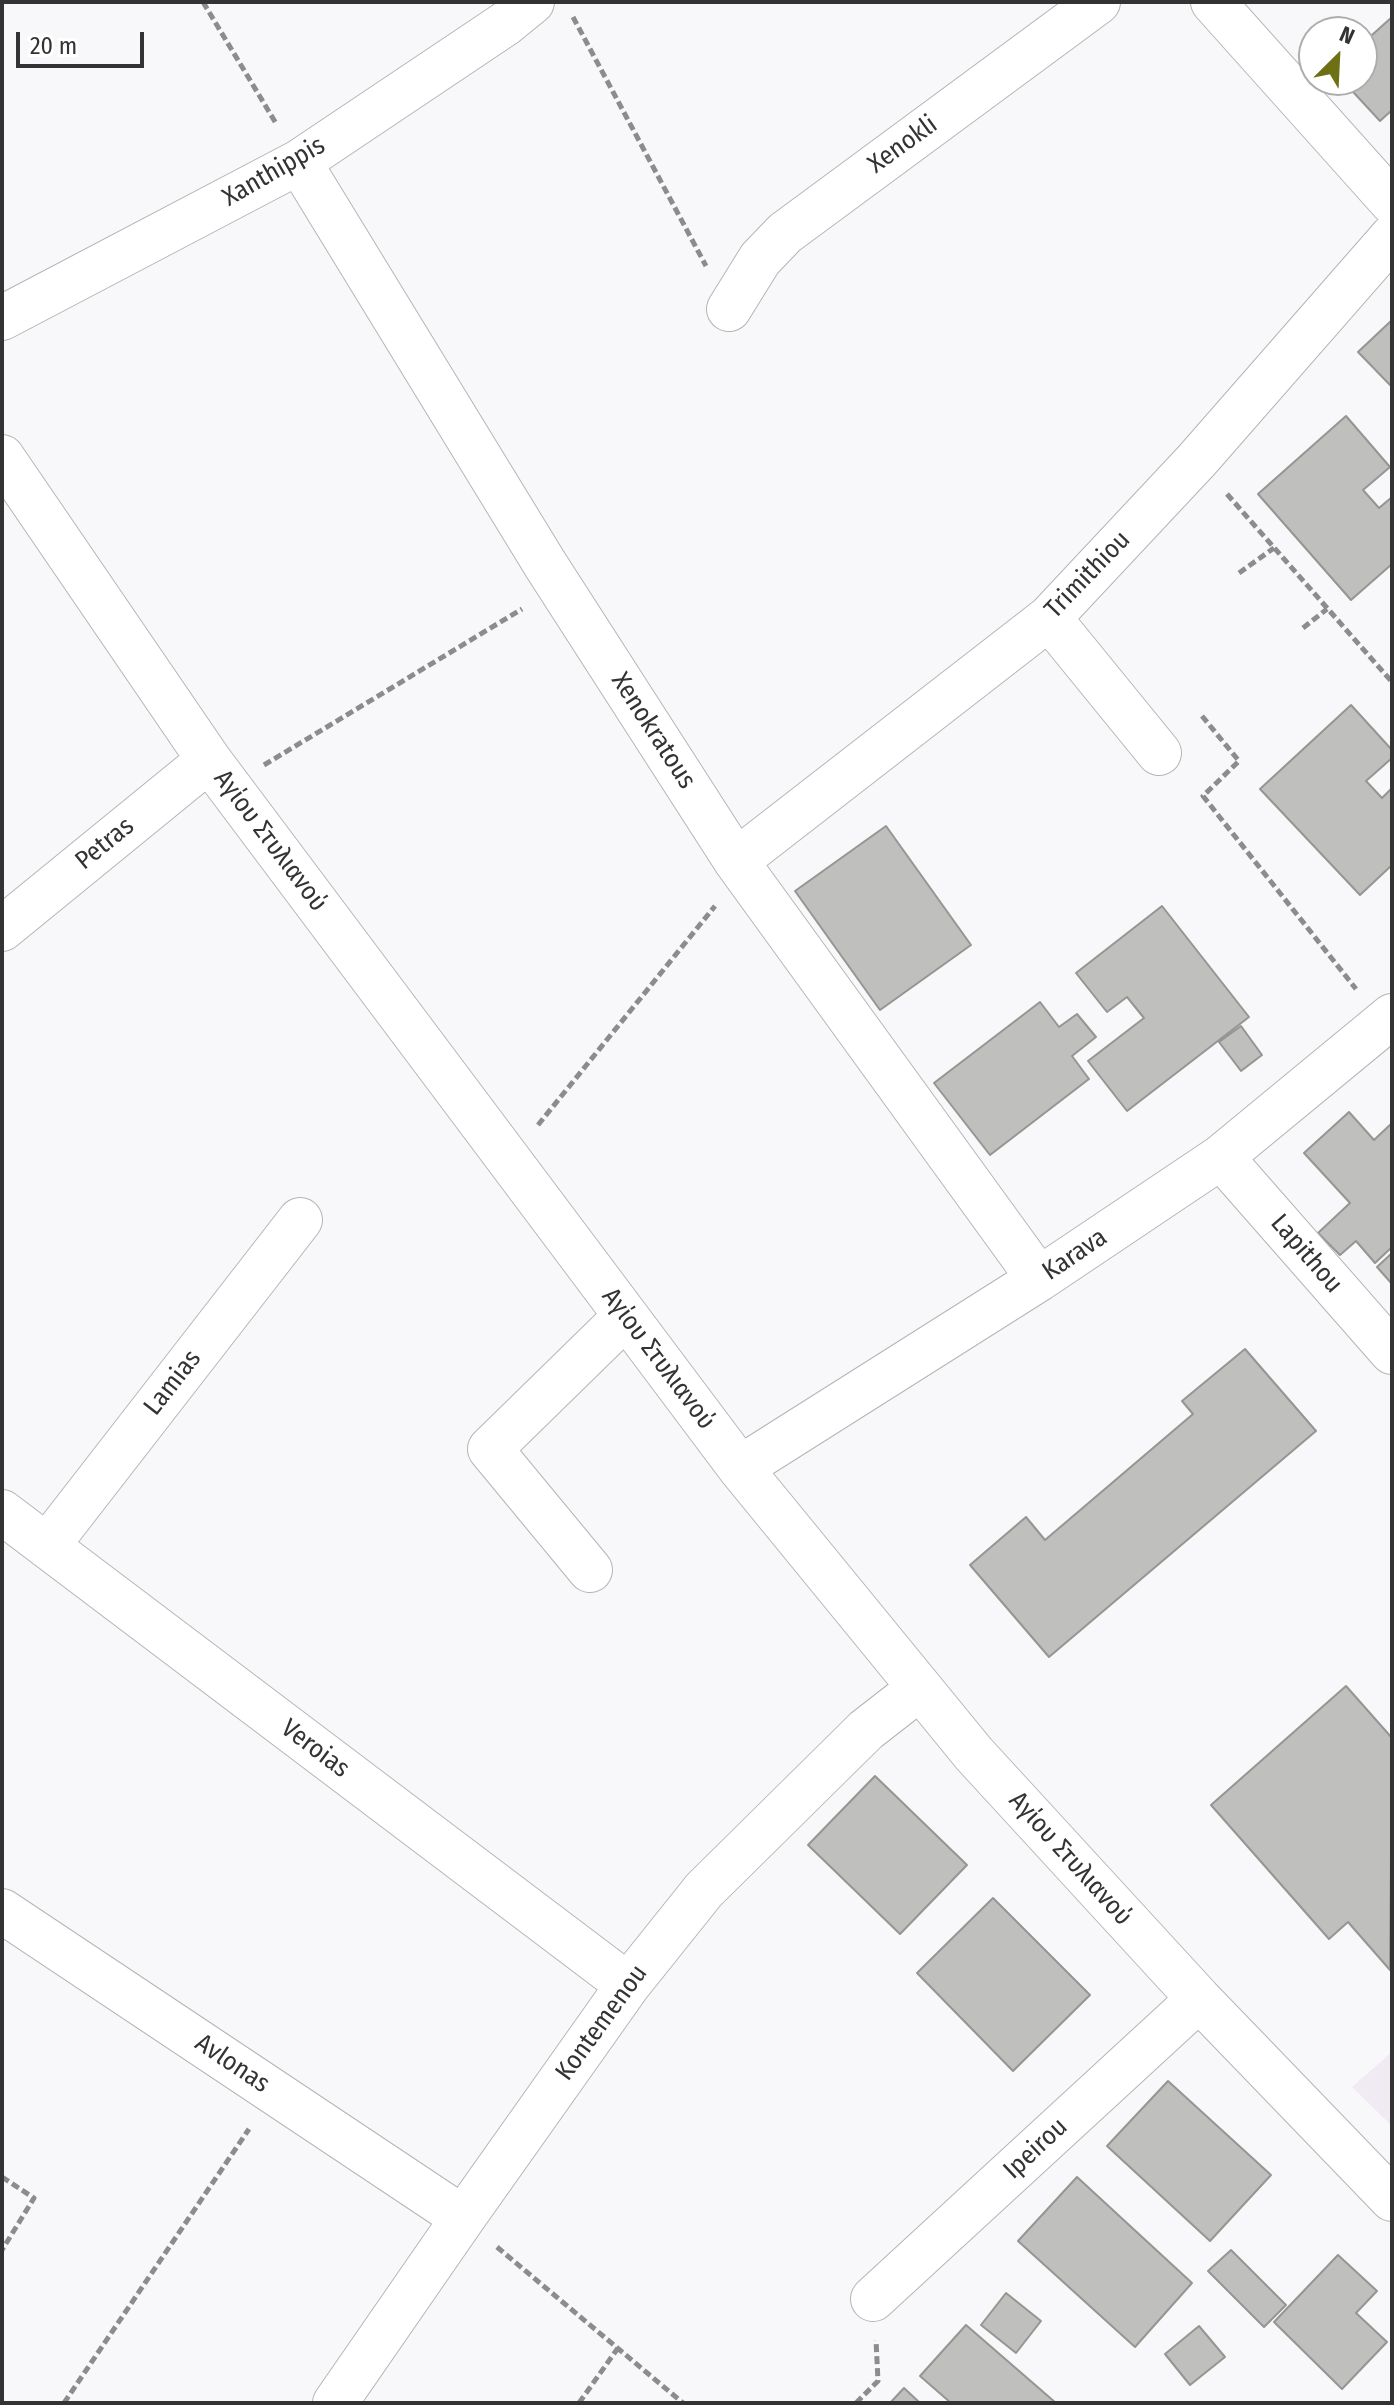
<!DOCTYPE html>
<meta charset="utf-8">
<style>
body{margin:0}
#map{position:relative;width:1394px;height:2405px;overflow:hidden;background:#f8f7f9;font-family:"Fira Sans Condensed",sans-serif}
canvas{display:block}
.frame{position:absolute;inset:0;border:4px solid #343334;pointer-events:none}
.north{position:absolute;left:1298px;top:16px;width:80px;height:80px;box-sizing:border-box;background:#fff;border:2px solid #aeadae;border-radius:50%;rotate:24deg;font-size:22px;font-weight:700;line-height:32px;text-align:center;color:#343334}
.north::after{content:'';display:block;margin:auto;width:28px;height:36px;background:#6e7015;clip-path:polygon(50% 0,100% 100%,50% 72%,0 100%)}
.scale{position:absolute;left:16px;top:32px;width:128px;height:36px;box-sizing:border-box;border:4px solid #343334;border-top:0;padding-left:10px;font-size:24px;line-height:28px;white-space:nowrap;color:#343334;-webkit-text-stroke:6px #fff;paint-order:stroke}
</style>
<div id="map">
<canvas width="1394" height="2405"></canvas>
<div class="frame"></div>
<div class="north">N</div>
<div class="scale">20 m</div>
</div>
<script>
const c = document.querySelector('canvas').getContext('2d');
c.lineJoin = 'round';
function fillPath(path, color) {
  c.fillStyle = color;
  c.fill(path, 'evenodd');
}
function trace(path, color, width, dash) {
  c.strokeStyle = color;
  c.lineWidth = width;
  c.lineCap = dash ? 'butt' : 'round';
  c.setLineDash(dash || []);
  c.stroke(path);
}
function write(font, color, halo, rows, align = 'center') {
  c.font = font + ' "Fira Sans Condensed",sans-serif';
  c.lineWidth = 8;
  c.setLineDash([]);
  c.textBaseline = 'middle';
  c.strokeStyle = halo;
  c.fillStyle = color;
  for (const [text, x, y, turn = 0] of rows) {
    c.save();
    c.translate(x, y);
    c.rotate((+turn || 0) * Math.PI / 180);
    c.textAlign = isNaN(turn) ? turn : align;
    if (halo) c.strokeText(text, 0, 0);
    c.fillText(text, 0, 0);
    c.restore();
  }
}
fillPath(new Path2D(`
 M1392,2052v74l-40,-39z`), '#f0eaf3');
const building = new Path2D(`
 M1392,17v93l-12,11 -38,-41h20v-36z
 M1392,320v67l-34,-35z
 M1346,416l44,51 -27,23 16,18 13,-11v67l-41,36 -93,-106z
 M1351,705l41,45v8l-26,23 16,17 10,-10v77l-32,30 -100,-106z
 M886,826l85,119 -91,65 -85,-119z
 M1162,906l87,111 -122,94 -39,-50 56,-43 -17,-21 -20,15 -31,-39z
 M1040,1002l19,25 18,-13 19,23 -24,19 17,23 -99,76 -56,-72z
 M1241,1026l21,29 -21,16 -22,-29z
 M1349,1112l25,28 18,-17v124l-17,16 -19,-22 -16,14 -22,-22 32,-30 -46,-50z
 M1392,1253v31l-15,-17z
 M1245,1349l71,82 -267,226 -79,-92 56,-48 19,23 148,-126 -11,-13z
 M1346,1686l46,52 -2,232 -42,-48 -19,17 -118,-134z
 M875,1776l92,89 -67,69 -92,-89z
 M993,1898l97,97 -77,76 -96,-98z
 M1168,2081l103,94 -61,66 -103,-95z
 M1077,2177l115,106 -57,64 -117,-106z
 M1231,2250l55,55 -22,22 -56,-56z
 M1338,2255l39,36 -21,22 31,29 -45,47 -68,-67z
 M1006,2293l35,28 -25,32 -35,-28z
 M966,2325l90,78h-105l-31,-27z
 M1199,2326l26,31 -35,28 -25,-31z
 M904,2388l16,15h-30z`);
fillPath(building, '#bfc0bd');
trace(building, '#959592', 2);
const minor = new Path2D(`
 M1213,2l179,200
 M299,162l246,402 191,297 303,418
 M729,309l31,-50 25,-26 313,-231
 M2,318l297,-156 206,-138 27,-22
 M2,457l207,303 531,708 234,286 225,245 193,200
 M1049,618l110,135
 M736,861l313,-243 148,-158 195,-223
 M2,929l207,-169
 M1221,1157l171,195
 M740,1468l299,-189 182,-122 171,-141
 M2,1512l626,473
 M47,1546l253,-326
 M590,1570l-100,-121 136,-133
 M2,1911l461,307
 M873,2299l326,-300
 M335,2403l128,-185 165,-233 76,-95 162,-160 54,-42`);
trace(minor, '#b6b4b7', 46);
trace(new Path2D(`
 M203,2l74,123
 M573,17l133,249
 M1227,494l165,188
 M1239,573l35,-25
 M1303,628l24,-19
 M1202,716l37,45 -36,35 153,193
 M264,765l258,-156
 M538,1125l177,-219
 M2,2177l32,21 -32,52
 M497,2247l186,156
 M64,2403l185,-274
 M579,2403l39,-55
 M856,2403l22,-22 -2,-41`), '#8d8c8d', 5, [8, 4]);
trace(minor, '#fff', 44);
write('26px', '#343334', '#fff', [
 ["Xenokli",903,145,-36],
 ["Xanthippis",274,172,-30],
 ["Trimithiou",1088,575,-46],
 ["Xenokratous",653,731,57],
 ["Αγίου Στυλιανού",270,841,53],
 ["Petras",105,844,-39],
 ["Lapithou",1306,1254,49],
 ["Karava",1075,1255,-34],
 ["Αγίου Στυλιανού",658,1359,53],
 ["Lamias",173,1383,-52],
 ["Veroias",315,1749,37],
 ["Αγίου Στυλιανού",1070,1859,48],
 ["Kontemenou",602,2023,-54],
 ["Avlonas",232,2064,34],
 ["Ipeirou",1036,2149,-43]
]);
</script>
